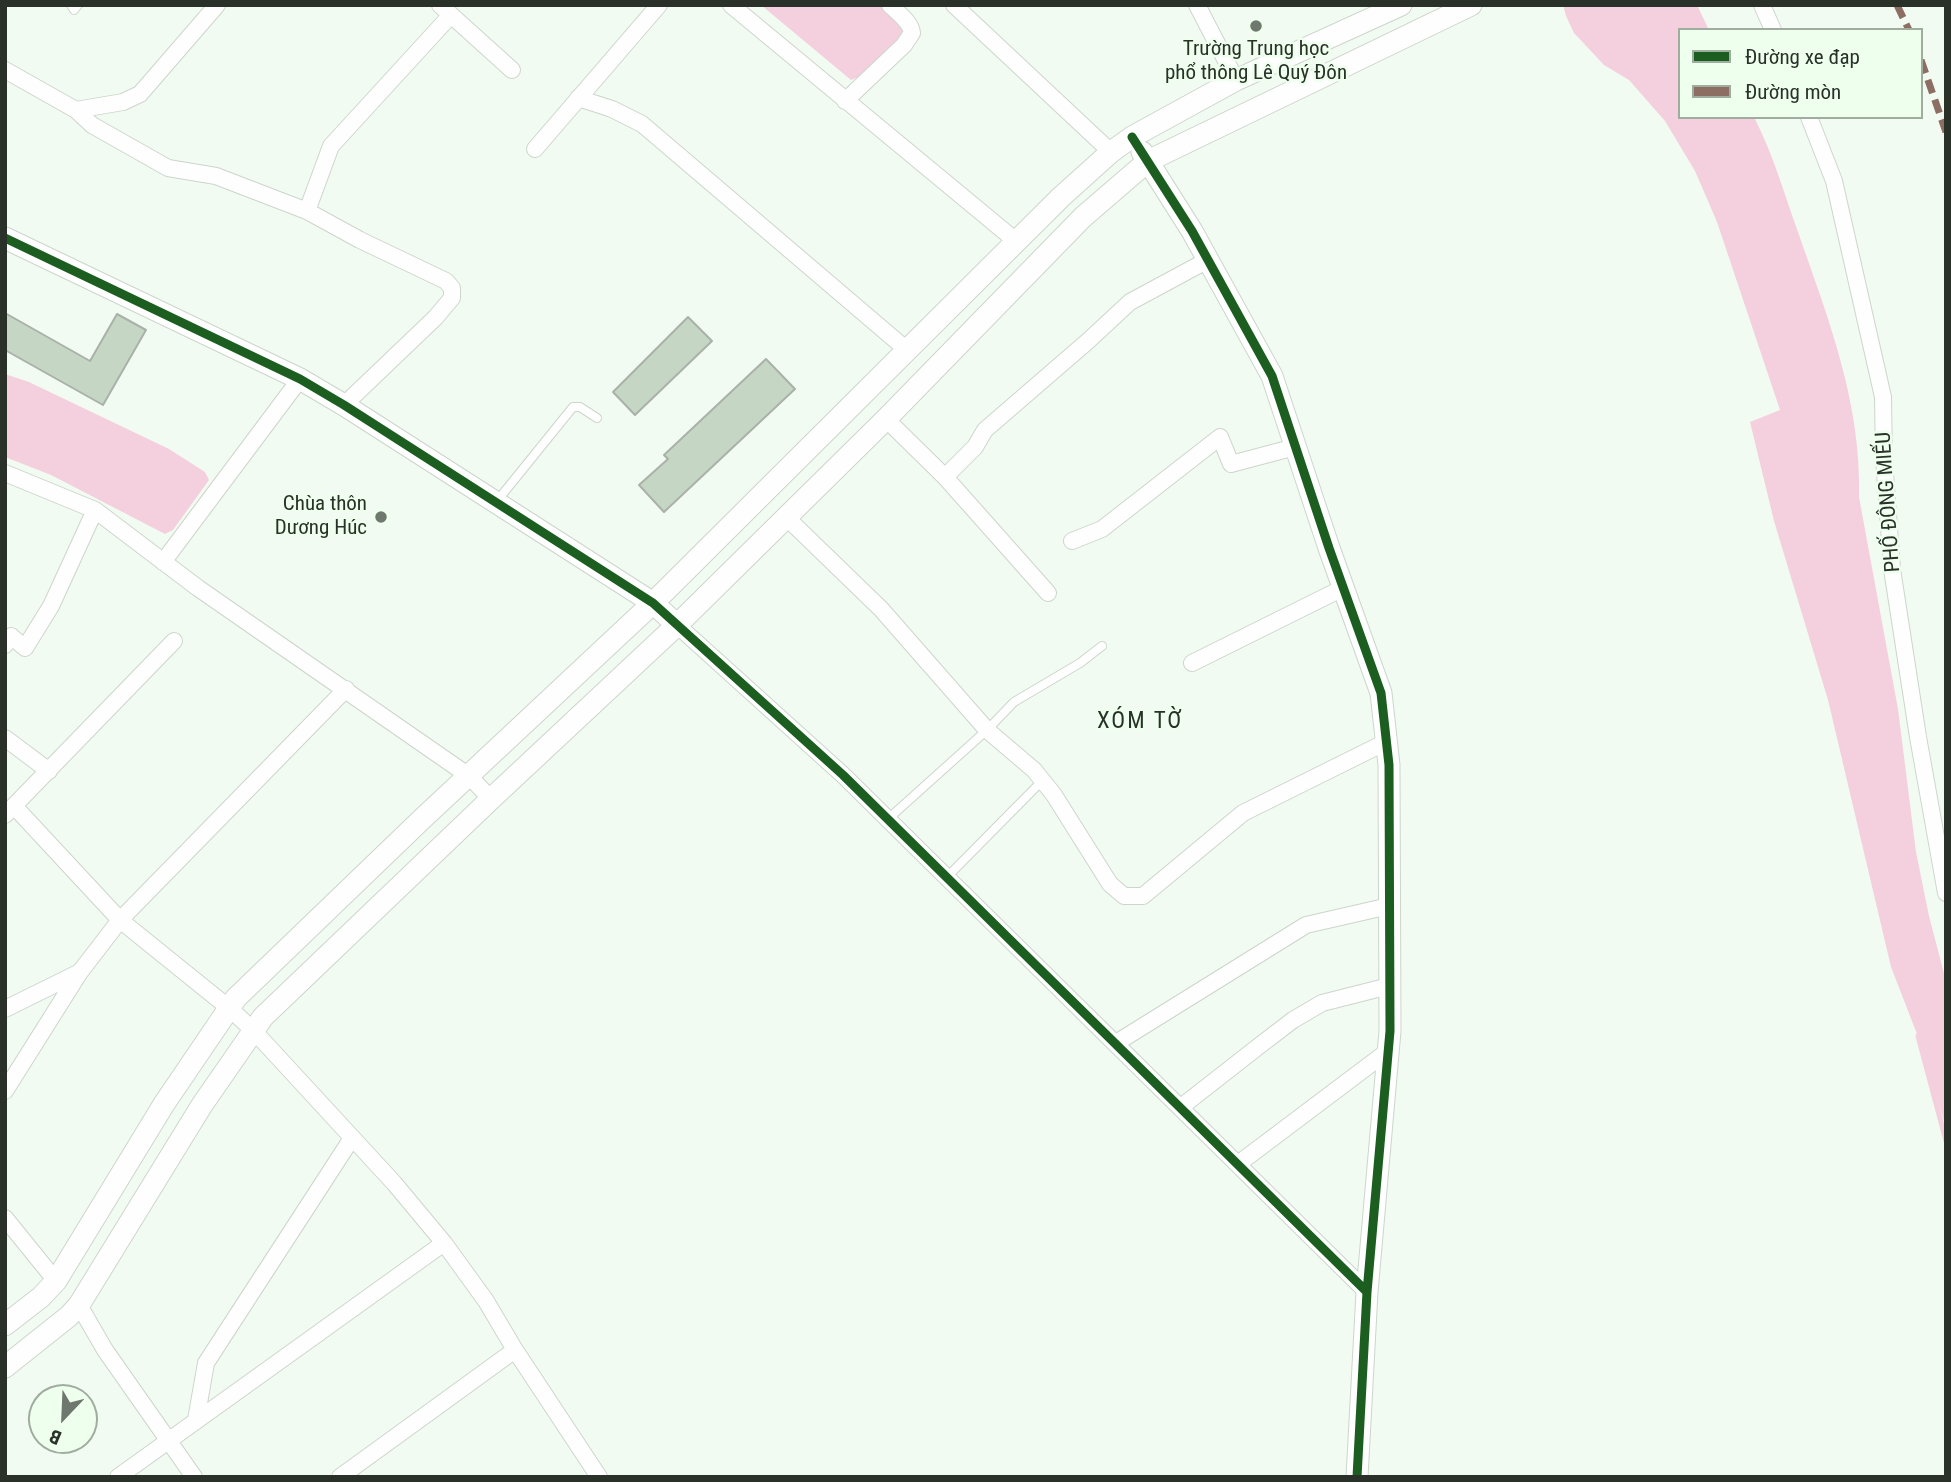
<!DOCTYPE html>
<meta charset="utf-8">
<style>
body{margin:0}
#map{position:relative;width:1951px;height:1482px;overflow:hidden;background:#f2fbf2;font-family:"Roboto Condensed",sans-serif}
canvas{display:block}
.frame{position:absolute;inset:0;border:7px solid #293129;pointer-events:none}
.legend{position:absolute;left:1678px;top:28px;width:245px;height:91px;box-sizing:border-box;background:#efe;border:2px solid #9fad9f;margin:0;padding:9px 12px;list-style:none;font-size:21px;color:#293129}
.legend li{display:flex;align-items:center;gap:14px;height:35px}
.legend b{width:35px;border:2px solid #9fad9f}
.north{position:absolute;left:28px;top:1384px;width:70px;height:70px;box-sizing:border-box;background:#efe;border:2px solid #9fad9f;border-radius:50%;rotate:203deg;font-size:19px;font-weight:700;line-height:28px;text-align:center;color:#293129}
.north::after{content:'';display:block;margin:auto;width:24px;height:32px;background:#6f786f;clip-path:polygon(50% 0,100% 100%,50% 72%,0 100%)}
</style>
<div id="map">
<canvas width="1951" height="1482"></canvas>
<div class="frame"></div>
<ul class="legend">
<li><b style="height:9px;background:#1b5e20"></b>Đường xe đạp</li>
<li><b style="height:9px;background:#8d6e63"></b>Đường mòn</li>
</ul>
<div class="north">B</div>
</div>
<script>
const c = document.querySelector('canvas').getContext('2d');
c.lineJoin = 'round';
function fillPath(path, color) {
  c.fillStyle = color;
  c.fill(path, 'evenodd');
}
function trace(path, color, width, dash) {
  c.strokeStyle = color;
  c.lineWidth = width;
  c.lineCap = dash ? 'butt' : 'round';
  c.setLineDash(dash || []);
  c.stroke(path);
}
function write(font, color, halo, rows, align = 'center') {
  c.font = font + ' "Roboto Condensed",sans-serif';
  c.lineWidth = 5;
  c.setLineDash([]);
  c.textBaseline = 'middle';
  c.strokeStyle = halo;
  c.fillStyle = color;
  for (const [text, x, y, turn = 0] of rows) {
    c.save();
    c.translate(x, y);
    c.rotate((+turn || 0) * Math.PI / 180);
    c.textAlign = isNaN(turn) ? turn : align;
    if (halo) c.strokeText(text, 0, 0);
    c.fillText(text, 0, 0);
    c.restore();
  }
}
fillPath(new Path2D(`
 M761,5h121l22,22 -3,10 -40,39 -10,4z
 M1563,5h134l12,25h-29v87h74c19,37 30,76 44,115 30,86 64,172 61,265l39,212 18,143 13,64 17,65v147l-29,-94 -26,-67 -63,-267 -54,-179 -24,-99 30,-12 -63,-188 -22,-51 -30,-50 -36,-41 -25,-15 -30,-32 -8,-17z
 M5,374l24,8 140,67 36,23 4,8 -36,50 -8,4 -114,-59 -46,-18z`), '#f4d0df');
trace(new Path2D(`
 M1918,1036l28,105`), '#f4d0df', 5);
const building = new Path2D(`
 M5,313l85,48 27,-47 29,16 -43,75 -98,-55z
 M688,317l24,24 -77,74 -22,-23z
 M766,359l29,30 -131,123 -25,-27 29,-26 -4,-4z`);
fillPath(building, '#c5d6c4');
trace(building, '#aab1a9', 2);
const lane = new Path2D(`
 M71,5l3,5 4,-5
 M497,501l76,-94h7l17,11
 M888,819l99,-89 27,-28 66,-39 22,-17
 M947,877l95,-96`);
const street = new Path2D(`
 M440,5l72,65
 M731,5l285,236
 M954,5l157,147
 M1197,5l39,75
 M1762,5l11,25
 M5,70l71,40 16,15 76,43 48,8 91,35 53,29 86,41 6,7v10l-17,20 -91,87
 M578,98l34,11 30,15 265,226
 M845,101l59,-56 8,-12c-1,-11 -14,-20 -22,-28
 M76,110l47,-8 17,-8 77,-89
 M1809,117l25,64 49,216 1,62 8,110 26,168 28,156
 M535,149l124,-144
 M307,211l24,-65 120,-131
 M886,419l59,58 103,116
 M5,473l90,37 103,78 271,188 22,23
 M945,477l30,-30 10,-17 103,-89 42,-39 78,-42
 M787,518l94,91 106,121 47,40 20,25 56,89 14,12h19l100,-83 143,-71
 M1072,541l30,-12 118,-92 11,27 64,-17
 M163,562l137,-183
 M677,625l166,150 524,517
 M5,645l6,-9 14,12 26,-42 44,-96
 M1192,663l151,-75
 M5,738l44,33
 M14,806l106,114 109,88 24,22 141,153 50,60 42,58 29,49 84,127
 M5,815l169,-174
 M5,1009l73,-36
 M1116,1043l190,-118 83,-19
 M5,1091l75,-119 40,-52 226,-231
 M1181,1107l78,-61 34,-26 29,-17 67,-17
 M1238,1164l150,-113
 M5,1218l51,63
 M79,1305l26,45 89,127
 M196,1420l10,-57 146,-225
 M118,1477l326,-234
 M340,1477l175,-127`);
const secondary = new Path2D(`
 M1142,152l50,79 80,145 57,172 52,145 8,72 1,266 -23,261 -10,185
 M5,238l295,141 44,26 309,198 24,22
 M5,1325l36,-28 15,-16 108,-177 72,-106 185,-178 232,-217 408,-406 50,-45 21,-15 104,-57 165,-75
 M5,1367l64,-51 10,-11 123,-200 61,-88 228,-218 186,-174 209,-206 197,-202 65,-56 323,-156`);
trace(lane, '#cdd5cd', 10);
trace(street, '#cdd5cd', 18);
trace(secondary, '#cdd5cd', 23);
trace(lane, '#fdfefd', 8);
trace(street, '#fdfefd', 16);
trace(secondary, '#fdfefd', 21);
trace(new Path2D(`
 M1897,5l12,25
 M1921,60l25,72`), '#8d6e63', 7, [14, 7]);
trace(new Path2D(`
 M1132,137l60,94 80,145 57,172 52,145 8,72 1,266 -23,261 -10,185
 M5,238l295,141 44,26 309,198 190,172 524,517`), '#1b5e20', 9);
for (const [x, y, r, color] of [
 [1256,26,7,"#6f786f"],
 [381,517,7,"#6f786f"]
]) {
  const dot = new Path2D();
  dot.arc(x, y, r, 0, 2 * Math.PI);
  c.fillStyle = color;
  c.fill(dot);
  trace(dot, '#efe', 2.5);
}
write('21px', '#293129', '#efe', [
 ["Trường Trung học",1256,50],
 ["phổ thông Lê Quý Đôn",1256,74],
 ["Chùa thôn",367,505,"right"],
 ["Dương Húc",367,529,"right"]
]);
write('21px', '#293129', '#efe', [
 ["PHỐ ĐÔNG MIẾU",1889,502,-94]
]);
c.letterSpacing = '2px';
write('23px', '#293129', '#efe', [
 ["XÓM TỜ",1140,722]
]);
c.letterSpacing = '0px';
</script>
